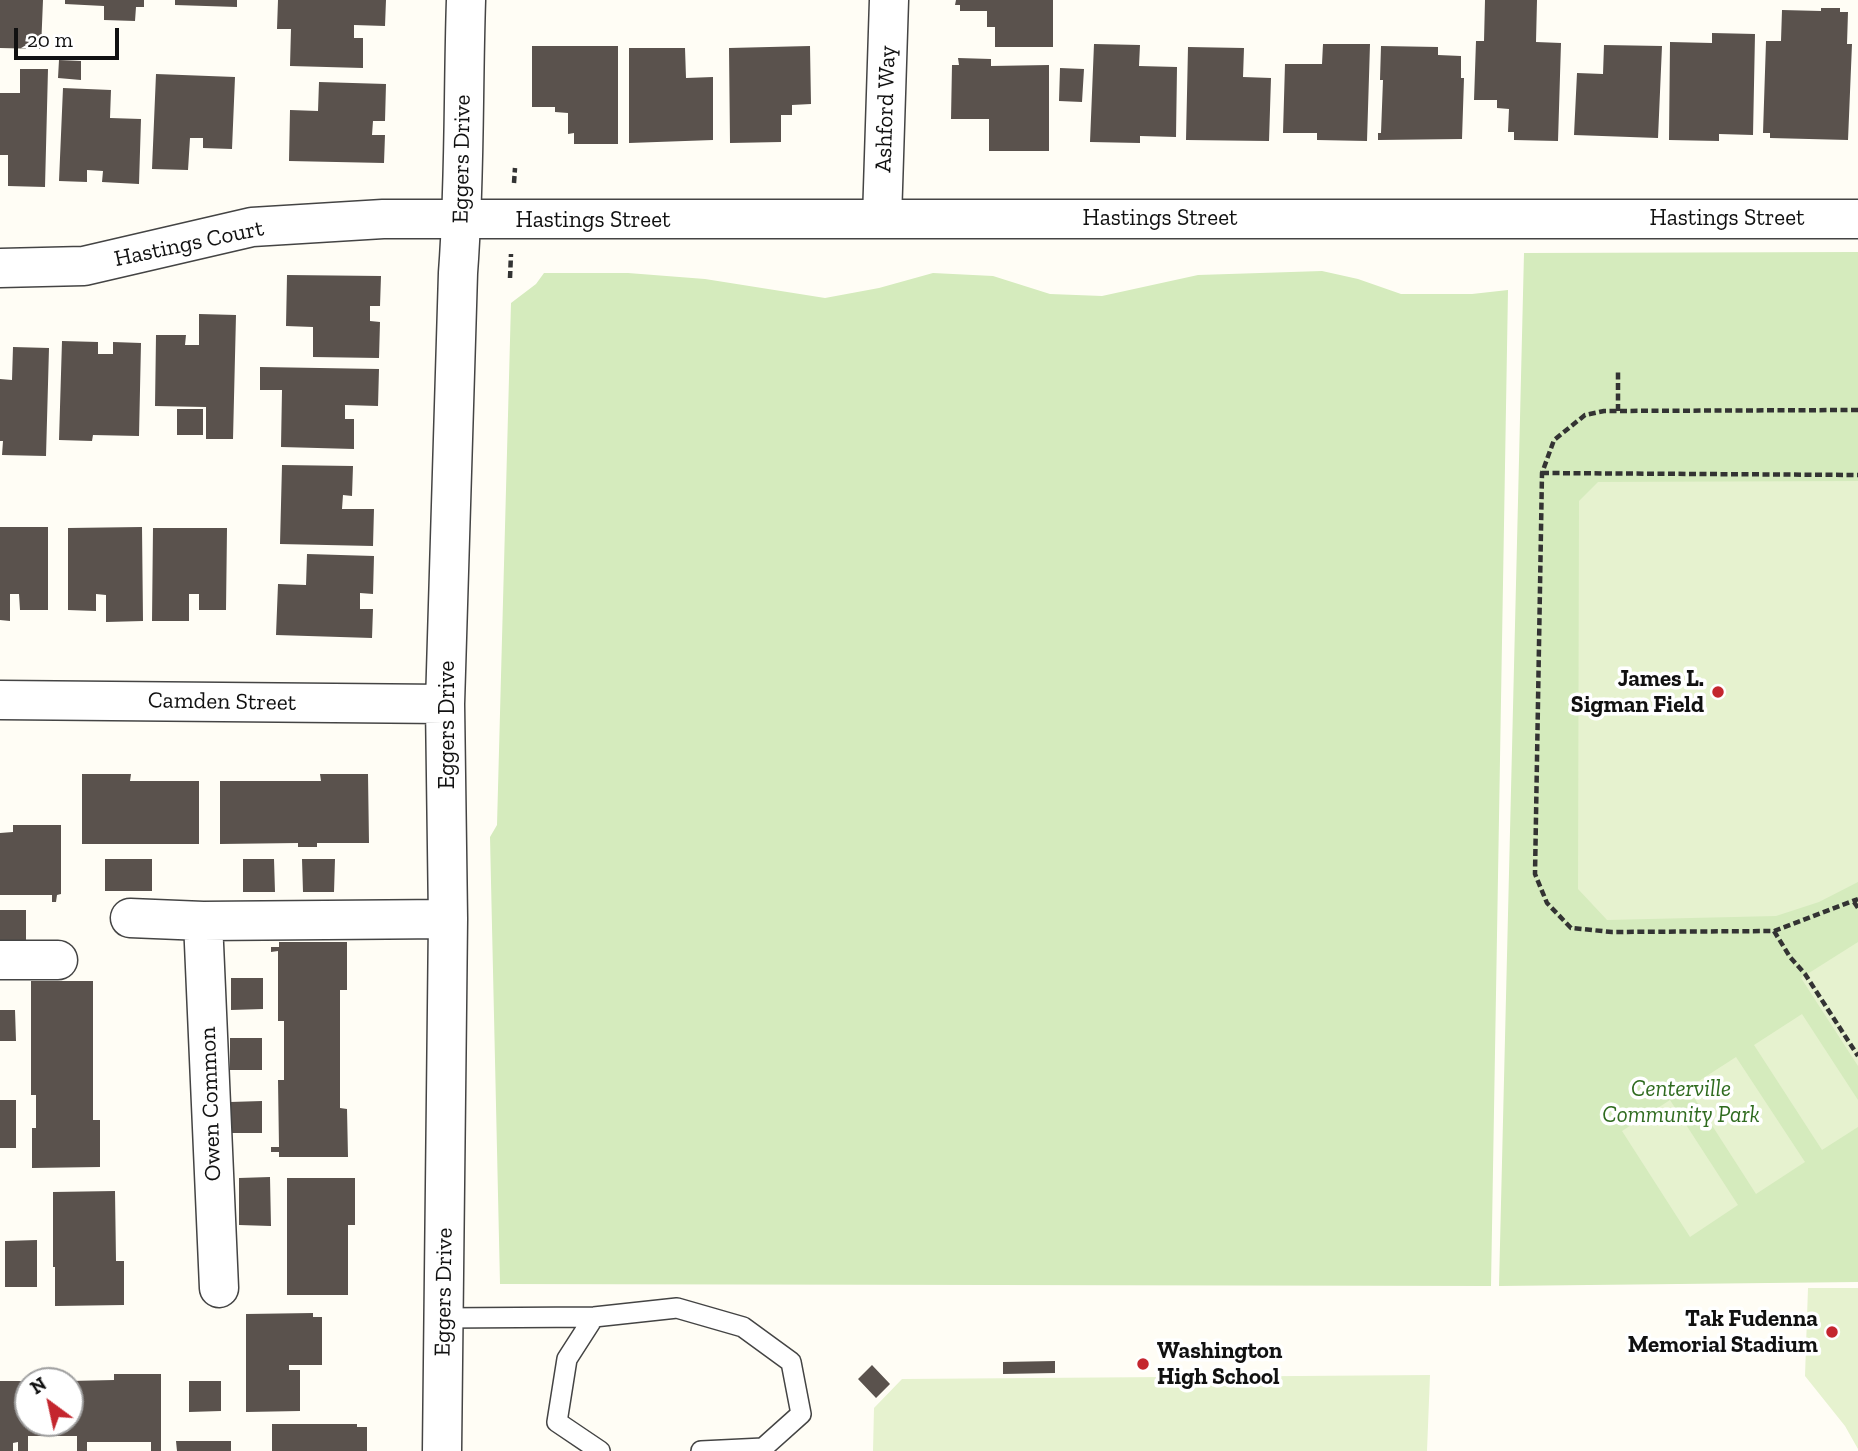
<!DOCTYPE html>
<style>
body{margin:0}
#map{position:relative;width:1858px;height:1451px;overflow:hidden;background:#fffdf5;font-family:"Zilla Slab",serif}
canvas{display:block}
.north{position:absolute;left:14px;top:1367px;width:70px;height:70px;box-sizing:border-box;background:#fff;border:2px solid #a0a0a0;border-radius:50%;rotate:327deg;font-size:19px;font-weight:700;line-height:28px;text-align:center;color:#111}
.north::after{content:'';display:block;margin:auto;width:24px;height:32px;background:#c4262e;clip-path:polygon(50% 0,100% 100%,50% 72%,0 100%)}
.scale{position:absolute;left:14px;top:28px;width:105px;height:32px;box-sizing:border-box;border:4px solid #111;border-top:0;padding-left:9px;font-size:21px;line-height:24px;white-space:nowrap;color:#111;-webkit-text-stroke:5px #fff;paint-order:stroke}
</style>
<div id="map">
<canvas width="1858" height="1451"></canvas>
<div class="north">N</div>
<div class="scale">20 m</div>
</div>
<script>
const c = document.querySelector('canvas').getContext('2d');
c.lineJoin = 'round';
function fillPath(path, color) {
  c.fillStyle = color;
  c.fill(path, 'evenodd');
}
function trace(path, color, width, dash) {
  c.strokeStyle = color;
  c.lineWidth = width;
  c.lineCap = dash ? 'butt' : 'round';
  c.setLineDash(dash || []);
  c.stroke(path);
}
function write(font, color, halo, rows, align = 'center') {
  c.font = font + ' "Zilla Slab",serif';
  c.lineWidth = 7;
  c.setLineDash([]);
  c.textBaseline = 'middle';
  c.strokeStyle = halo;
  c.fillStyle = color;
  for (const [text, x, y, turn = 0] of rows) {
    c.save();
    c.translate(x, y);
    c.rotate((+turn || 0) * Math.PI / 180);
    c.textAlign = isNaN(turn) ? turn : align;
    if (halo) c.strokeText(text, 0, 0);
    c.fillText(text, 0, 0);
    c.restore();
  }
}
fillPath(new Path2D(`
 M1858,252v1030l-359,4 25,-1033z
 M1322,271l36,8 43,15h71l36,-4 -17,996 -991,-2 -10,-447 7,-12 14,-522 25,-19 8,-11h84l77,6 120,19 54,-10 54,-15 60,3 57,18 52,2 96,-21z`), '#d5ebbd');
fillPath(new Path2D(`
 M1858,481v401l-39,20 -43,14 -169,4 -29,-31 1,-388 19,-19z
 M1858,942v124l-57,-88z
 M1802,1014l56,86v27l-36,23 -68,-105z
 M1736,1057l69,105 -49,32 -68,-106z
 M1670,1100l68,105 -48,32 -68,-106z
 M1808,1288h50v161l-13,-23 -40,-50z
 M1430,1375l-3,76h-554l1,-43 28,-29z`), '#e6f2cf');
fillPath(new Path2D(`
 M0,0h43l-2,49 -41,-1z
 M65,0h79v7h-8l-1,14 -31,-1v-14l-39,-2z
 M175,0h62v7l-62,-2z
 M278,0h108l-1,26 -31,-1v13h9v30l-73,-2 1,-37h-14z
 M956,0h97v47h-58v-20h-8v-16h-27v-6h-5z
 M1485,0h52l-1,42 25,1 -3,98 -44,-1v-8h-6l1,-23 -12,-1v-8h-23l2,-59h8z
 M1821,8h19v4h8l-1,32h5l-4,96 -78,-2v-5h-7l3,-92h15l1,-31 39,1z
 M1712,33l43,1 -2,101 -34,-1v7l-50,-1 1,-98 42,1z
 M1094,44l46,1 -1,21 38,1 -1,70 -36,-1v7l-50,-1z
 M1323,44h47l-3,97 -50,-1v-7h-34l2,-69h37z
 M1604,45l58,1 -4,92 -84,-3 3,-62 26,1z
 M532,46h86v98h-44v-11l-6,1v-21l-13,-1v-5h-23z
 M810,46l1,58 -19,1v10h-11v27l-51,1 -1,-95z
 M1381,46l57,1v8l23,1v22h3l-2,61 -84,1v-7h3l2,-53h-3z
 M1188,47l56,1 -1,29 28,1 -2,63 -83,-1z
 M629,48h56l1,30 27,-1v63l-84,3z
 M958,58l33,1v7l58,-1v86h-60v-32h-38l1,-54h7z
 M59,60l22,1v19l-23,-2z
 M1060,68l24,1 -2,33 -23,-1z
 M20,69h28l-3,118 -37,-1v-31h-8v-62h20z
 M156,74l79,3 -3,72 -29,-1v-10h-13l-2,32 -36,-1z
 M319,82l67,2 -1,37h-12l-1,14h13l-1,28 -95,-2 1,-51 28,1z
 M63,88l48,2 -1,28 31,1 -2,65 -37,-2 1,-11 -16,-1v12l-28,-1z
 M287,275l94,1 -1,30h-10v15l10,1 -1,36 -66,-1v-30l-27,-1z
 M199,314l37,1 -3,124h-27v-32l-51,-1 1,-71h30l-1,10h14z
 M62,341l36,1v12h15v-12l28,1 -2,93 -46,-1 -1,6 -33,-1z
 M13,347l36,1 -3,108 -44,-1 1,-14h-3v-62l12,1z
 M260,367l119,2 -1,37 -33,-1v14h9v30l-73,-2 1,-57h-22z
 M177,409h26v26h-26z
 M282,465l71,1 -1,30 -9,-1 -1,14h32l-1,37 -93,-2z
 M0,527h48v83h-28l-1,-16h-9v27l-10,-1z
 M142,527l1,94 -37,1v-27l-10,-1v17l-28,-1v-82z
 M153,528h74l-1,82h-27v-16h-10v27h-37z
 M307,554l67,2 -1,38 -13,-1v16h13l-1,29 -96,-3 2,-51 28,1z
 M82,774h49l-1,7h69v63h-117z
 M320,774h48l1,69h-52v4h-19v-4l-78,1v-63h101z
 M13,825h48v69l-4,1 -1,7h-4v-7h-52v-62l13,-1z
 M105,859h47v32h-47z
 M243,859h31l1,33h-32z
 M302,859h33l-1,33h-31z
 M0,910h26v33h-26z
 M279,942h68v48h-7v118l7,1 1,48h-69v-5h-8v-5h8l-1,-67h6v-59h-6v-70l-7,1v-5h8z
 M231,978h32v31l-32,1z
 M31,981h62v139h7v47l-68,1v-40h4v-33h-5z
 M0,1010h15l1,31h-16z
 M230,1038h32v32h-32z
 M0,1100h16v48h-16z
 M262,1101v32h-32v-31z
 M270,1177l1,49 -32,-1v-47z
 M287,1178h68v47h-7v70h-61z
 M115,1191l1,70h8v44l-69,1v-39h-2v-75z
 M37,1240v47h-32v-46z
 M313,1313v4h9v48h-33v5h11v41l-54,1v-98z
 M1055,1361v12l-52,1v-12z
 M872,1365l18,19 -14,14 -18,-19z
 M114,1374h47v77h-10v-9h-64v9h-10v-15h-49v15h-10v-9l-5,1v8h-13v-70h28v42h42v-42l44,-1z
 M189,1381h32v30l-32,1z
 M272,1424h85v3h10v24h-95z
 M176,1441h55v10h-54z`), '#5a524d');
const lane = new Path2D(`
 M594,1317l-27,42 -10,63 43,29
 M443,1318l151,-1 83,-9 66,19 48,35 10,52 -38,34 -62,3`);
const street = new Path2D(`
 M882,219l7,-219
 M0,268l84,-2 168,-39 131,-8h1475
 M0,700l445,4
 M130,918l73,3 245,-2
 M203,921l16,367
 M0,960h58
 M442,1451l6,-532 -3,-215 13,-431c7,-91 5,-182 8,-273`);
trace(lane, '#444', 22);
trace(street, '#444', 41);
trace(new Path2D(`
 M514,183l1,-15
 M510,278l1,-24
 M1858,410l-254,1 -19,4 -31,25 -12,33 -7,401 12,29 24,25 41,4 162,-1 84,-32
 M1618,411v-42
 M1542,473l316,2
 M1854,902l4,6
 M1774,931l16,26 15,17 53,82`), '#333', 4.5, [7, 3.5]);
trace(lane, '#fff', 19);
trace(street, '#fff', 38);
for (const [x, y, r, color] of [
 [1718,692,7,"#c4262e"],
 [1832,1332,7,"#c4262e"],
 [1143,1364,7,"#c4262e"]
]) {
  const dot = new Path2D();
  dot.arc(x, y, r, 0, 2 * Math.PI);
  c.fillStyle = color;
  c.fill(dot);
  trace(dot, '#fff', 2.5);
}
write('23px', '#111', '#fff', [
 ["Ashford Way",886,109,-88],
 ["Eggers Drive",462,159,-89],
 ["Hastings Street",1160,218],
 ["Hastings Street",1727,218],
 ["Hastings Street",593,220],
 ["Hastings Court",189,244,-12],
 ["Camden Street",222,702,1],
 ["Eggers Drive",447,725,-90],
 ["Owen Common",211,1104,-92],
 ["Eggers Drive",444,1292,-89]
]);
write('bold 23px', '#111', '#fff', [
 ["James L.",1704,679],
 ["Sigman Field",1704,705],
 ["Tak Fudenna",1818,1319],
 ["Memorial Stadium",1818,1345],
 ["Washington",1157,1351,"left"],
 ["High School",1157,1377,"left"]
], 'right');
write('italic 23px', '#2f6b1f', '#fff', [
 ["Centerville",1681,1089],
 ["Community Park",1681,1115]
]);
</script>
